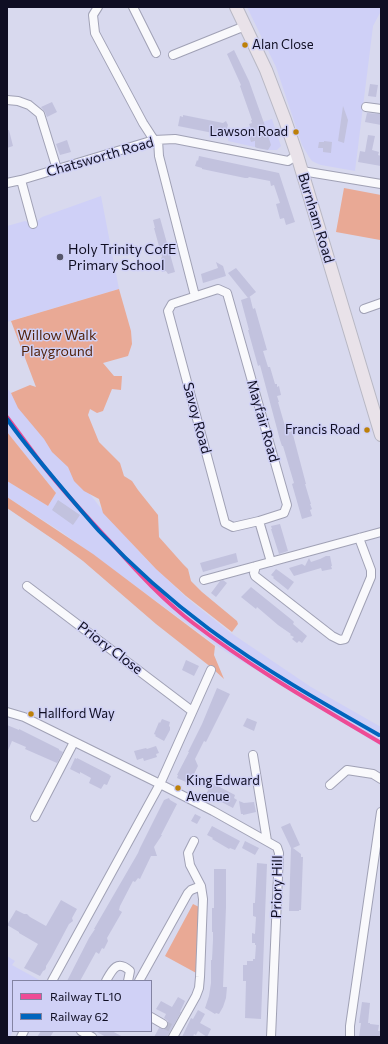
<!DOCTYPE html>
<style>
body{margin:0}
#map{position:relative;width:388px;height:1044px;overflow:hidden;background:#d8d9ee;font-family:Commissioner,sans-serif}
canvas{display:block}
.frame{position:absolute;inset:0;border:8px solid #0f0e23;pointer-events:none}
.legend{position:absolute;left:12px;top:980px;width:140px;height:52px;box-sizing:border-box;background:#d0d1f6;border:1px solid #8383a2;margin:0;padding:5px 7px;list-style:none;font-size:12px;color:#0f0e23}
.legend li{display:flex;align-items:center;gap:8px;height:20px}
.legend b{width:20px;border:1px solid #8383a2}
</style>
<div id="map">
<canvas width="388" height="1044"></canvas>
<div class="frame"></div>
<ul class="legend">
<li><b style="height:5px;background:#ee4b95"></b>Railway TL10</li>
<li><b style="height:5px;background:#0065bd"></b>Railway 62</li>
</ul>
</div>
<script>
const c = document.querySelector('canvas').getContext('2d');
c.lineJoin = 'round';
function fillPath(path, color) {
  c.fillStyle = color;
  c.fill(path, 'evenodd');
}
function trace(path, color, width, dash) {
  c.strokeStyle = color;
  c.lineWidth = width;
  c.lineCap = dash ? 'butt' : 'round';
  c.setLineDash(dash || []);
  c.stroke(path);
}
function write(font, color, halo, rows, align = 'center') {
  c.font = font + ' Commissioner,sans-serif';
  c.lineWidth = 3;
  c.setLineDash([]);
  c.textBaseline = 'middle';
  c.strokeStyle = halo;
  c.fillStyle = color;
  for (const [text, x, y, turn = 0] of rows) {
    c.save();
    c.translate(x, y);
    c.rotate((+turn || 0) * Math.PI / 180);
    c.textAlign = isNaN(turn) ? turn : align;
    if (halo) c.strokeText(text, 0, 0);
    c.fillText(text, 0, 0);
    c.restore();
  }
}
fillPath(new Path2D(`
 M247,7h134v4l-8,15 -18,145 -34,-6 -5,-2 -4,-2 -3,-4 -7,-12 -26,-78z
 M272,119l9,27 -4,4h-9l-40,-9 1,-8z
 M101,196l18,93 -112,33v-96l18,-5 8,3 9,-7z
 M7,388l93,119 28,32 20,22 40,38 43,34 80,54 70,40v19l-161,-98 -157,-115 -56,-36v-16l41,25 8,-13 -49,-61z
 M7,956l8,5 -3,4 29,16h-28v50l-3,6h-3z`), '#cfd0f7');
fillPath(new Path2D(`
 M344,188l37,7v37l-1,8 -44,-8z
 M119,289l12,42 1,13 -4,12 -25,7 11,13h8l-1,14 -9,-1 -9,22 -6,2 -7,-4 -2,6 11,27 21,21 4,13 8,5 6,9 20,25 1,22 24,27 5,5 3,12 11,11 35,29 1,3 -6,8 -46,-36 -30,-27 -53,-56 -4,-14 -15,-8 -10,-10 -6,-14 -16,-15 -8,-13 -26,-31 -7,-15 19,-8 6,2 -25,-66z
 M7,432l49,61 -8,13 -41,-25z
 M7,497l86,57 122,92 -1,9 10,24 -12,-11 -56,-44 -73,-63 -23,-17 -53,-36z
 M193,904l8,4 -3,66 -33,-18z`), '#e9a995');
fillPath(new Path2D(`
 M234,50l15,31 15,42 7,22 -3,5 -11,-2 -2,-1v-6l-4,1 -2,-6 -3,1 -2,-6 7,-2 -2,-5 3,-1 -1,-3h1l-12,-34 1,-1 -14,-31z
 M370,84l8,1 -2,12 -8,-1z
 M52,102l5,10 -10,5 -2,-5 -4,-5z
 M343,106l5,14 -4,23 -6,-2z
 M367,113l14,1v11l-16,-3z
 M183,115l40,8 3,-2 2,4 -1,3h3l-2,8 -50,-10 2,-10 3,1z
 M7,130h2l4,16 -6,2z
 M368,135l7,1 -3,14 7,2 -1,3 3,1v10l-23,-4 2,-11 5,1z
 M67,140l4,12 -11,3 -4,-11z
 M324,141l8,1 -1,11 -8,-1v-4h-5l1,-6h5z
 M199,156l80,17 16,49 -9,3 -2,-7 -4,1 -4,-15 4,-1 -6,-18 -3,1 -1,-5 -21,-4 -1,1h-3l-43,-9v-1l-7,-2 2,-6 1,1z
 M160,218l15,54 -7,2 -2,-3 -4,1 -2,-8 2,-3 -1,-3 1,-1 -8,-29h1l-2,-8z
 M216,262l7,4 3,10 -23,7 -2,-9 17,-6z
 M236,268l20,24 -8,6 -20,-25z
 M250,297l3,12 2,-1 12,42 -4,1 5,16h2l5,17h2v3l2,-1 2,9 -4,1 2,6h-1l9,31 5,-2 14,53h-1l6,20h-1l2,5 -2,1 2,6 -10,3 -10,-35 2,-1 -11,-37h-1l-2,-6 -20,-75 -2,1 -10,-36h1l-8,-30z
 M58,500l22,15 -7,10 -21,-15z
 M280,524l8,27 -9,3 -8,-25h1l-1,-3z
 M236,553l2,9 -35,10 -3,-9z
 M326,556h4l2,10h-1l1,3 -10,2 -1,-3 -27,8 -5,-8 13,-4 3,2 4,-8 2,4 9,-3z
 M276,569l3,2 15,11 -6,8 -15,-12 1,-1 -3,-2z
 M223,580l4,3 -11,14 -5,-4 9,-12z
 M251,587l41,33 2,2 -1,2 14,12 -5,7 -3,-2 -2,2 -5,-4 2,-2 -4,-2 1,-1 -13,-9 -21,-18 -1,2 -15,-12z
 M186,660l13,6 -5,10 -12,-6z
 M217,688l13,6 -24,48 -2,-1 -9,18 3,7 -6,12 -1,-1 -3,6 -11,-5 1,-3h-1l12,-23h-1l14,-28z
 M247,718l10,4 -3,9 -11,-5z
 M162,719l8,3 -1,4 1,1v3l-6,11 -9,-5 1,-1 -2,-1 5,-12 1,1z
 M7,725l12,5v-1l40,20v1l4,2 -6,11 -32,-14 1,-2 -14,-6 -5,12z
 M156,746l3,7 -3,1 1,3 -13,4 -1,-3 -6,2 -3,-9 12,-3 1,1z
 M75,758l2,1v-1l33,17h-1l2,1 -4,9 -3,-1 -3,5 -12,-6 2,-5 -11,-6v2l-10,-5z
 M212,783l23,12 -1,3 3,2 -4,8 -27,-14z
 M169,798l1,2 7,4 -16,31h1l-8,12 3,9h-6l-11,23 -2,-1 -3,4 -2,-1 -13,25 -1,4 3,2 -15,26 1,3 -4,8 -2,-1 -3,6 -3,-2 -16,29h-13l22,-43 6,-9h-1l4,-7 40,-69 2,-5 24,-48z
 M239,801l5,2 10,-1 2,10 -13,3v-1h-2z
 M195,814l6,3 -4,7 -6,-3z
 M290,823l10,22 -7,3 8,6v3h2l-2,53h-2v1h-10v-2l2,-61 -10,-21z
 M212,826l28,15 -5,9 -5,-2 -1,1 -17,-10 1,-1 -6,-3z
 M245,841l14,7 -4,7 -13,-7z
 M257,863l10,1 -6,155 -16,-1 1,-37h-3v-16h4v-4h6v-2h2l1,-14h-1v-2h-3v-10l3,1 1,-17 -3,-1v-13h2z
 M214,869h12v38l-3,80h4l-1,11 -3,9 -4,7 -3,-1 -1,1 -10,-6 4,-12 2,-13v-23h1l1,-20v-8h-1v-24h2z
 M61,900l16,9 -5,9 1,3 -4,3 -18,34 -5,8v2l-1,2 -2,1 -3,5 -16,-8 14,-24 -19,-11v-1l-12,-7 9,-15 8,4h3l3,3 16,9z
 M178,997l7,4 -5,11h1l-14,25h-13l5,-9 4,1h2l3,-5v-3l-4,-3 2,-4 -10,-5 5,-8 11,6z
 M362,1002l8,1 -2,20h2v1l9,1 -1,6h3v6h-22l2,-14h-2z
 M198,1010l7,4 -5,9 11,6 -4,8 -9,-6 -2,4 -2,-1 -1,3h-11l9,-19 2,1z
 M41,1031h13l-4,6h-13z
 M95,1031h17l11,6h-17z`), '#c2c2de');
trace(new Path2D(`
 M163,1024l8,4`), '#babbd0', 8, [8, 4]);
const minor = new Path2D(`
 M98,7l-5,8 2,18 48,90 11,17
 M133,7l23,46
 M173,55l72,-29
 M7,100l11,1 11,4 11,9 17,55
 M366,107l15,2
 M158,140l1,16 36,140
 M302,171l79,13
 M21,180l133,-40 21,-1 113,22 9,-6
 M7,183l14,-3 12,44
 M364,309l17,-6
 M259,521l-26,6 -8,-4 -57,-212 4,-7 46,-15 9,4 60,212 -3,8 -25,8 12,41
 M256,566l-2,7 1,3 77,60 8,4 5,-1 26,-62v-7l-12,-32
 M204,580l177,-48
 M27,586l165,125
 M7,712l17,5 136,67 53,27 64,36 2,6 -8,184
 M253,755l14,86
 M330,785l17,-15 26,4 8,5
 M35,817l39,-75
 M52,981l108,-197 51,-114
 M106,981c6,-11 11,-22 24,-10l-2,10
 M139,981l49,-88 3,-3 10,-4
 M151,1017l12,7
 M81,1031l11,6
 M21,1037l3,-6
 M173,1037l23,-41 3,-8 1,-11 3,-78 -2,-13 -11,-21 -2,-12 6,-12
 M350,1037v-11l31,-214`);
const primary = new Path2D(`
 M236,7l30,63 19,50 12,35 84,280`);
trace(minor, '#a0a1b5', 10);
trace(primary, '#b8b8c4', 14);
trace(minor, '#f9f9fc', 8);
trace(primary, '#e9e2e9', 12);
trace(new Path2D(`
 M7,417c13,17 25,34 38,51 22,28 46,53 70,79 24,27 49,54 78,76 59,45 124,82 188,120`), '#ee4b95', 4);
trace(new Path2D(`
 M7,419c14,20 29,38 45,57 15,18 31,37 47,55 34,36 71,69 110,98 54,40 112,73 170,106`), '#0065bd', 4);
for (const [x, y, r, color] of [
 [245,45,3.5,"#bd8009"],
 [296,132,3.5,"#bd8009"],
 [60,257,4,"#55556a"],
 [367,430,3.5,"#bd8009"],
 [31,714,3.5,"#bd8009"],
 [178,788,3.5,"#bd8009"]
]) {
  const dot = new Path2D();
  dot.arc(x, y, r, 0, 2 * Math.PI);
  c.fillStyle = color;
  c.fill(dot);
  trace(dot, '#d0d1f6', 1.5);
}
write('13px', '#0f0e23', '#d0d1f6', [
 ["Alan Close",252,45],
 ["Lawson Road",288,132,"right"],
 ["Francis Road",360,430,"right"],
 ["Hallford Way",38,714],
 ["King Edward",186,781],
 ["Avenue",186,797]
], 'left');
write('14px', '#0f0e23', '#d0d1f6', [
 ["Chatsworth Road",100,157,-16],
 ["Burnham Road",316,218,73],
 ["Savoy Road",197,418,75],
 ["Mayfair Road",263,421,74],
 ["Priory Close",110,648,37],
 ["Priory Hill",277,887,-89]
]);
write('14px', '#0f0e23', '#d0d1f6', [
 ["Holy Trinity CofE",68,249],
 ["Primary School",68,265]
], 'left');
write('14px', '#4f1f08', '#d0d1f6', [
 ["Willow Walk",57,335],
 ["Playground",57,351]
]);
</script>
